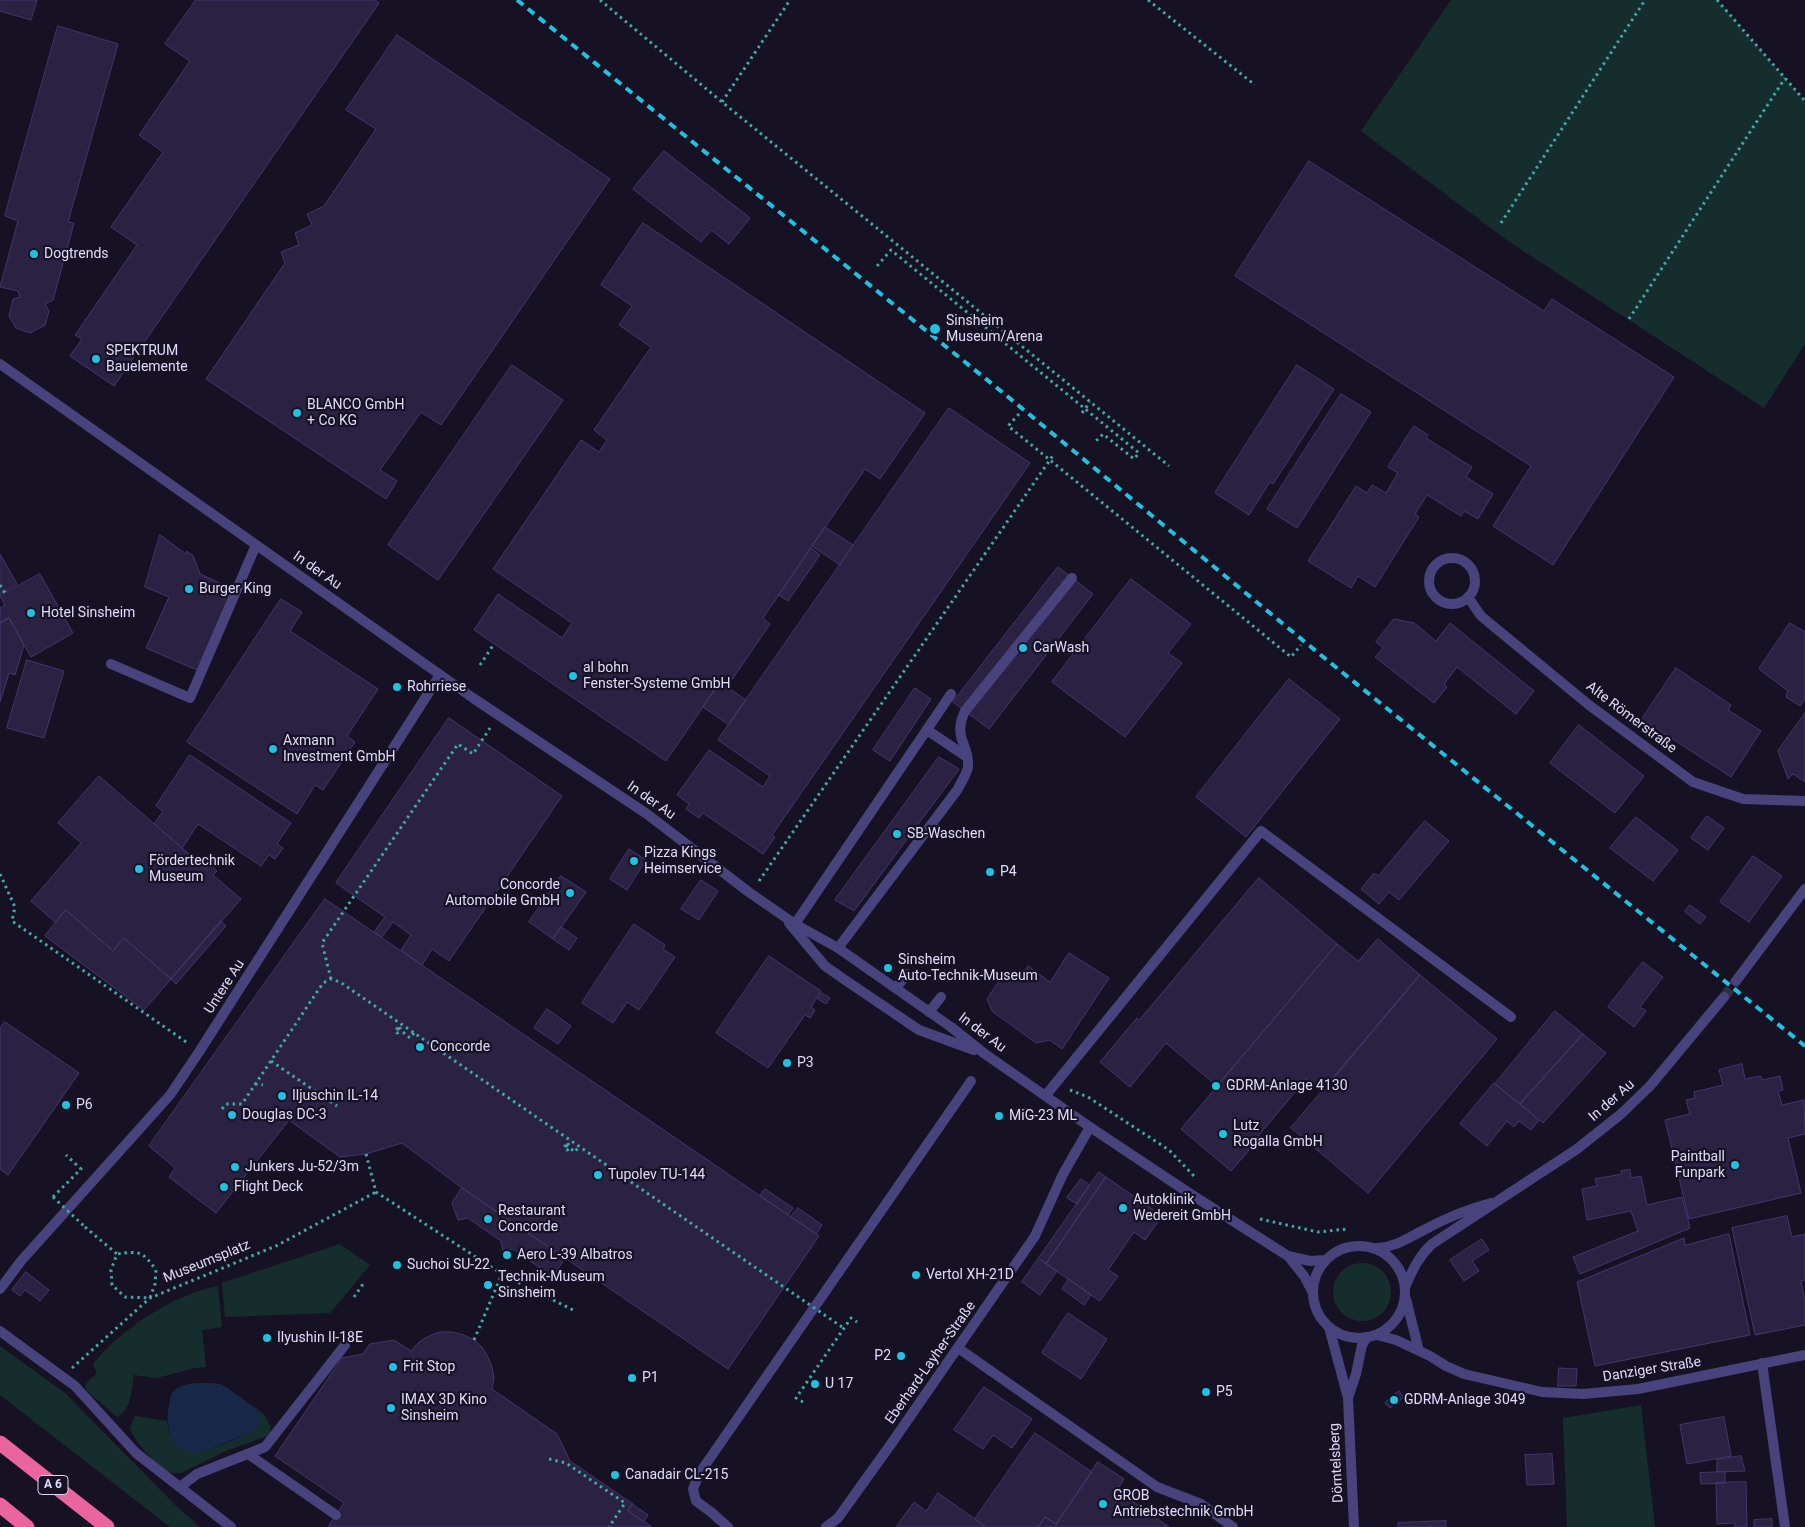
<!DOCTYPE html>
<meta charset="utf-8">
<style>
body{margin:0}
canvas{display:block;background:#161224}
</style>
<canvas width="1805" height="1527"></canvas>
<script>
const c = document.querySelector('canvas').getContext('2d');
c.lineJoin = 'round';
function fillPath(path, color) {
  c.fillStyle = color;
  c.fill(path, 'evenodd');
}
function trace(path, color, width, dash) {
  c.strokeStyle = color;
  c.lineWidth = width;
  c.lineCap = dash ? 'butt' : 'round';
  c.setLineDash(dash || []);
  c.stroke(path);
}
function write(font, color, halo, rows, align = 'center') {
  c.font = font + ' Roboto,sans-serif';
  c.lineWidth = 4.5;
  c.setLineDash([]);
  c.textBaseline = 'middle';
  c.strokeStyle = halo;
  c.fillStyle = color;
  for (const [text, x, y, turn = 0] of rows) {
    c.save();
    c.translate(x, y);
    c.rotate((+turn || 0) * Math.PI / 180);
    c.textAlign = isNaN(turn) ? turn : align;
    if (halo) c.strokeText(text, 0, 0);
    c.fillText(text, 0, 0);
    c.restore();
  }
}
fillPath(new Path2D(`
 M1451,0h266l88,101v243l-41,64 -256,-167 -147,-110z
 M340,1244l30,21 -40,48 -105,4 -3,-34z
 M1333 1292a29 29 0 1 1 58 0a29 29 0 1 1-58 0Z
 M218,1286l4,41 -20,3 4,37 -11,1 -38,10 -23,-3c-3,14 -2,35 -17,42l-30,-26 -2,-5 4,-6 8,-6 -4,-10c28,-35 81,-70 125,-78z
 M0,1346l65,47 110,112 25,22h-30l-170,-132z
 M1641,1405l14,122h-88l-4,-109z
 M255,1408c9,4 15,13 16,23l-4,5 -41,15 -45,22c-4,0 -7,1 -12,-1 -13,-6 -34,-30 -39,-44l5,-12 32,5 2,13 29,19 36,-13 23,-12 3,-11z`), '#162d2d');
fillPath(new Path2D(`
 M211,1383l9,1 9,5 26,19 5,9v8l-10,8 -52,20c-28,-1 -33,-24 -29,-48 1,-4 1,-11 5,-14 10,-9 25,-8 37,-8z`), '#172848');
const building = new Path2D(`
 M0,0h37l-6,20 -31,-9z
 M196,0h179l4,3 -265,383 -44,-30 12,-17 -7,-4 62,-90 -26,-18 52,-75 -24,-17 51,-74 -25,-17z
 M58,26l60,18 -50,178 6,1 -21,77 -8,4 4,7 -4,14 -15,8 -14,-5 -7,-12 4,-17 7,-2 -2,-6 -18,-4 18,-66 -13,-5z
 M397,35l213,144 -169,246 -20,-13 -41,58 17,11 -11,18 -180,-120 79,-116 -4,-11 18,-7 -4,-12 17,-8 -5,-11 17,-8 52,-77 -30,-19z
 M664,151l86,67 -21,26 -18,-14 -10,12 -68,-53z
 M1309,161l235,150 8,-12 122,78 -121,188 -60,-39 38,-60 -296,-190z
 M643,223l282,190 -45,66 -15,-10 -102,149 7,6 -43,63 -7,-5 -54,79 -192,-131 24,-36 64,44 10,-15 -79,-54 88,-129 18,12 8,-12 -13,-10 57,-83 -32,-22 13,-19 -31,-21z
 M512,365l51,35 -125,180 -50,-35z
 M1297,365l37,24 -61,95 -3,-2 -21,33 -34,-22z
 M1341,394l30,18 -74,116 -30,-19z
 M949,408l81,55 -258,372 3,2 -12,17 -60,-41 -4,5 -13,-9 3,-5 -12,-9 32,-45 54,37 7,-11 -52,-36z
 M1414,426l14,9 -2,3 46,29 -6,10 27,17 -15,25 -14,-8 -3,5 -34,-21 -12,19 4,3 -44,70 -17,-11 -7,12 -43,-27 48,-75 11,7 5,-8 14,8 12,-20 -10,-6z
 M825,527l28,18 -13,20 -28,-19z
 M160,535l26,19 1,-3 6,5 7,18 33,15 -36,81 -51,-22 23,-51 -24,-10z
 M811,548l9,7 -32,46 -9,-6z
 M0,554l17,30 -17,10z
 M1058,567l35,27 -104,135 -36,-27z
 M40,574l33,59 -42,24 -22,-39 -9,5v-15l5,-3 -5,-9z
 M1131,579l60,45 -23,29 14,10 -57,74 -73,-55z
 M281,599l21,13 -12,19 88,58 -31,47 8,6 -32,48 -8,-5 -18,29 -110,-72z
 M9,618l15,27 -9,30 -6,-2 -9,29v-79z
 M1394,619l20,4 22,18 14,-18 84,68 -18,23 -59,-47 -13,17 3,3 -13,16 -59,-46 8,-9 -7,-6z
 M1790,623l15,9v67l-5,7 -14,-9 2,-6 -29,-22z
 M27,660l37,11 -20,67 -37,-10z
 M1676,668l55,37 -3,5 33,21 -30,46 -89,-58z
 M1289,679l51,40 -94,118 -50,-40z
 M720,682l26,18 -17,25 -26,-18z
 M915,688l16,11 -41,62 -17,-11z
 M1805,713v69l-12,-8 -5,5 -10,-28z
 M449,718l113,78 -113,165 -17,-12 -10,16 -21,-15 10,-15 -18,-13 -11,15 -8,-5 11,-15 -49,-34z
 M1579,725l65,51 -29,37 -65,-50z
 M190,755l101,68 -14,21 6,4 -8,11 -6,-4 -8,11 -63,-42 -16,24 -28,-24 9,-13 -7,-5z
 M939,757l20,12 -105,142 -19,-11z
 M99,776l107,93 4,-4 7,6 -4,4 28,24 -70,80 -47,-41 -11,13 -47,-41 -11,12 -24,-21 50,-58 -23,-20z
 M1707,816l17,12 -16,22 -17,-12z
 M1636,817l42,33 -25,31 -43,-33z
 M1425,821l24,20 -50,59 -10,-8 -10,12 -18,-15 13,-16 4,3z
 M629,849l17,11 -19,30 -17,-11z
 M1753,856l29,20 -33,46 -29,-20z
 M561,876l25,16 -33,47 -24,-17z
 M1259,878l78,66 -120,142 -51,-43 -36,44 -30,-25 37,-44 2,2z
 M701,880l17,11 -19,29 -18,-11z
 M325,899l494,337 -91,133 -266,-181 -60,-45 -36,11 -26,3 -51,-37 -73,93 -47,-36 6,-9 -26,-22z
 M1690,905l16,12 -6,7 -15,-12z
 M66,910l47,41 11,-13 47,41 -27,31 -99,-74z
 M221,921l5,5 -50,58 -5,-5z
 M634,924l31,21 -2,4 12,8 -36,53 -12,-8 -14,21 -31,-20z
 M561,927l16,11 -8,12 -16,-11z
 M1378,939l42,36 -98,117 -16,-13 -58,69 2,1 -19,22 -50,-42 156,-185 21,17z
 M1069,953l40,25 -47,71 -12,-9 -14,3 -44,-32 -5,-12 16,-24 11,-3 6,5 8,-11 22,16z
 M769,956l52,35 -10,16 4,3 -5,8 -5,-3 -37,53 -52,-35z
 M1643,962l20,15 -23,30 6,4 -12,16 -26,-20z
 M1420,975l77,64 -129,154 -77,-65z
 M822,993l8,5 -4,6 -8,-5z
 M547,1009l24,17 -13,18 -24,-16z
 M1555,1011l28,23 -63,70 -25,-20z
 M5,1022l74,51 -71,102 -8,-6v-141z
 M1583,1034l23,19 -63,70 -23,-19z
 M1742,1064l3,15 16,-3 1,4 18,-4 3,14 -5,1 4,14 22,-5 1,34 -17,4 13,55 -112,26 -24,-99 25,-6 -4,-14 9,-2 -1,-6 29,-7 -4,-15z
 M1494,1083l45,37 -8,10 -12,-9 -5,6 -7,-6 -20,25 -27,-22z
 M1630,1170l1,8 10,-2 6,29 35,-8 8,31 -110,46 -7,-17 65,-26 -7,-20 -44,9 -5,-31 15,-3 -2,-7 27,-5 -1,-3z
 M1099,1172l7,5 -60,87 -7,-6z
 M1106,1177l56,39 -17,24 -11,-8 -26,38 10,6 -18,25 -54,-37z
 M1081,1179l9,6 -13,19 -10,-6z
 M462,1188l103,70 -12,19 -40,-28 -10,2 -2,-10 -33,-23 -10,2 -6,-17z
 M765,1189l28,19 -5,7 -28,-19z
 M798,1208l24,17 -6,9 -25,-17z
 M1787,1216l5,21 13,-3v46l-4,1 4,20v24l-50,10 -23,-107z
 M1729,1234l21,101 -155,31 -18,-84 107,-44 1,7z
 M1482,1239l7,11 -17,11 7,10 -15,10 -14,-21z
 M1039,1258l18,13 -17,24 -18,-13z
 M26,1272l23,18 -9,11 -15,-11 -5,6 -8,-6z
 M1069,1279l22,16 -7,10 -22,-16z
 M1068,1313l39,26 -26,40 -39,-26z
 M440,1332h12l12,3 10,5 8,7 6,10 4,10 2,11 -2,11 65,45 13,27 63,43 -5,7 24,16h-324l16,-24 -69,-47 67,-98 21,-4 7,-10 24,-4 17,11 8,-9 10,-6z
 M1559,1368l18,1 -1,17h-18z
 M984,1387l48,32 -20,29 -19,-13 -10,14 -29,-19z
 M1399,1391l5,6 -14,11 -5,-5z
 M1724,1417l7,39 -44,8 -7,-39z
 M1035,1433l57,39 -36,52 -11,-7 -7,10h-52l-11,-8z
 M1552,1454l2,30 -27,1 -2,-30z
 M1741,1456l4,15 -28,1v-12z
 M1098,1462l26,17 -7,11 52,37h-131l7,-10 11,7z
 M1725,1472v11l-24,1 -1,-11z
 M1746,1482l1,45h-12v-4l-18,1 -1,-41z
 M938,1493l37,26 11,8h-90l18,-25 12,9z
 M632,1504l16,11 -4,7 -16,-11z
 M1772,1519v8h-18v-7z
 M1446,1521v6h-48v-4z`);
fillPath(building, '#2a2143');
trace(building, '#44366c', 1);
trace(new Path2D(`
 M1724,997l12,-16`), '#343044', 10, [10, 5]);
trace(new Path2D(`
 M600,0l122,102 447,364
 M1148,0l107,85
 M1717,0l88,101
 M722,102l68,-102
 M1501,223l144,-223
 M877,266l14,-16 248,203 -5,6 -31,-25 -9,9
 M1629,319l156,-241
 M1082,413l8,-11
 M1019,414l-11,12 26,21 257,210 10,-12
 M0,585l5,8
 M480,665l14,-21
 M0,874l15,33 -3,14 177,123
 M759,881l295,-427
 M331,979l-9,-36 136,-199 15,10 17,-26
 M398,1028l-3,2 2,3 3,-1v-5
 M271,1061l66,45
 M255,1084l8,1
 M1070,1090l18,7 81,53 26,27
 M566,1145l-2,2 3,3 2,-1 -1,-6
 M366,1154l10,38 126,82 73,37
 M53,1197l28,-28 -15,-14
 M1260,1219l58,13 29,-3
 M85,1227l32,27 -6,16 1,15 13,12 25,1 5,-14 1,-14c-14,-19 -15,-19 -39,-16
 M354,1297l9,-13
 M474,1340l28,-66
 M72,1368l78,-70 126,-52 100,-54
 M803,1402l-7,-4 55,-80 6,4
 M549,1459l17,4 59,40 -16,24`), '#40a8a9', 3, [2.5, 4]);
trace(new Path2D(`
 M111,664l79,34 66,-153
 M927,730l40,27
 M795,924l156,-230
 M838,948l120,-159c3,-7 9,-15 10,-22 2,-23 -16,-28 -3,-56l107,-133
 M896,988l11,-14
 M929,1012l12,-15
 M1046,1095l215,-264 250,186
 M0,1289l21,-28 149,-166 29,-43 241,-377
 M0,1331l75,55 61,67 95,74
 M958,1348l199,139 44,17 32,23
 M248,1454l88,61
 M180,1487l17,-13 68,-27 80,-102
 M728,1527l-17,-15 -15,-11 -3,-12 6,-15 272,-393`), '#49437d', 10);
trace(new Path2D(`
 M1429 581a23 23 0 1 1 46 0a23 23 0 1 1-46 0Z
 M1468,597l13,19 108,89 104,77 50,17 62,2
 M1406,1299l13,52
 M1329,1327l19,71 6,129
 M1377,1335l19,5 34,16 16,10 18,8 78,18 41,2 55,-5 167,-34
 M1762,1363l23,164
 M1348,1398l8,-24 6,-29 5,-8
 M826,1527l12,-9 53,-74 144,-208 28,-62 27,-47`), '#49437d', 10);
trace(new Path2D(`
 M0,364l473,334 174,116 103,79 45,31 43,24 113,79 34,27 105,73 99,66 99,63 16,20 9,17
 M789,923l36,43 23,16 71,48 55,20
 M1736,981l69,-92
 M1313 1292a46 46 0 1 1 92 0a46 46 0 1 1-92 0Z
 M1377,1248c17,-1 28,-8 43,-16 22,-12 47,-23 71,-29
 M1288,1256l22,5 15,-1
 M1406,1285c7,-16 13,-29 26,-41l145,-95 44,-35 29,-28 74,-89`), '#49437d', 10);
trace(new Path2D(`
 M0,1443l107,84
 M0,1505l27,22`), '#ea659d', 15);
trace(new Path2D(`
 M517,0l490,396 315,260 483,390`), '#1fc2e1', 4, [8, 6]);
trace(new Path2D(`
 M398,1028l12,10 4,-5
 M222,1109l4,-5h16l81,-121 8,-4 9,3 502,345
 M566,1145l9,7 4,-6
 M53,1197l32,30`), '#40a8a9', 3, [2.5, 4]);
for (const [x, y, r, color] of [
 [34,254,5,"#1fc2e1"],
 [935,329,6,"#1fc2e1"],
 [96,359,5,"#1fc2e1"],
 [297,413,5,"#1fc2e1"],
 [189,589,5,"#1fc2e1"],
 [31,613,5,"#1fc2e1"],
 [1023,648,5,"#1fc2e1"],
 [573,676,5,"#1fc2e1"],
 [397,687,5,"#1fc2e1"],
 [273,749,5,"#1fc2e1"],
 [897,834,5,"#1fc2e1"],
 [634,861,5,"#1fc2e1"],
 [139,869,5,"#1fc2e1"],
 [990,872,5,"#1fc2e1"],
 [570,893,5,"#1fc2e1"],
 [888,968,5,"#1fc2e1"],
 [420,1047,5,"#1fc2e1"],
 [787,1063,5,"#1fc2e1"],
 [1216,1086,5,"#1fc2e1"],
 [282,1096,5,"#1fc2e1"],
 [66,1105,5,"#1fc2e1"],
 [232,1115,5,"#1fc2e1"],
 [999,1116,5,"#1fc2e1"],
 [1223,1134,5,"#1fc2e1"],
 [1735,1165,5,"#1fc2e1"],
 [235,1167,5,"#1fc2e1"],
 [598,1175,5,"#1fc2e1"],
 [224,1187,5,"#1fc2e1"],
 [1123,1208,5,"#1fc2e1"],
 [488,1219,5,"#1fc2e1"],
 [507,1255,5,"#1fc2e1"],
 [397,1265,5,"#1fc2e1"],
 [916,1275,5,"#1fc2e1"],
 [488,1285,5,"#1fc2e1"],
 [267,1338,5,"#1fc2e1"],
 [901,1356,5,"#1fc2e1"],
 [393,1367,5,"#1fc2e1"],
 [632,1378,5,"#1fc2e1"],
 [815,1384,5,"#1fc2e1"],
 [1206,1392,5,"#1fc2e1"],
 [1394,1400,5,"#1fc2e1"],
 [391,1408,5,"#1fc2e1"],
 [615,1475,5,"#1fc2e1"],
 [1103,1504,5,"#1fc2e1"]
]) {
  const dot = new Path2D();
  dot.arc(x, y, r, 0, 2 * Math.PI);
  c.fillStyle = color;
  c.fill(dot);
  trace(dot, '#161224', 2);
}
for (const [x, y, w] of [
 [53,1485,30]
]) {
  const box = new Path2D();
  box.roundRect(x - w / 2, y - 9.5, w, 19, 4);
  c.fillStyle = '#161224';
  c.fill(box);
  trace(box, '#e0dafa', 1);
}
write('bold 12px', '#e0dafa', null, [
 ["A 6",53,1485]
]);
write('14px', '#e0dafa', '#161224', [
 ["Dogtrends",44,254],
 ["Sinsheim",946,321],
 ["Museum/Arena",946,337],
 ["SPEKTRUM",106,351],
 ["Bauelemente",106,367],
 ["BLANCO GmbH",307,405],
 ["+ Co KG",307,421],
 ["Burger King",199,589],
 ["Hotel Sinsheim",41,613],
 ["CarWash",1033,648],
 ["al bohn",583,668],
 ["Fenster-Systeme GmbH",583,684],
 ["Rohrriese",407,687],
 ["Axmann",283,741],
 ["Investment GmbH",283,757],
 ["SB-Waschen",907,834],
 ["Pizza Kings",644,853],
 ["Heimservice",644,869],
 ["Fördertechnik",149,861],
 ["Museum",149,877],
 ["P4",1000,872],
 ["Concorde",560,885,"right"],
 ["Automobile GmbH",560,901,"right"],
 ["Sinsheim",898,960],
 ["Auto-Technik-Museum",898,976],
 ["Concorde",430,1047],
 ["P3",797,1063],
 ["GDRM-Anlage 4130",1226,1086],
 ["Iljuschin IL-14",292,1096],
 ["P6",76,1105],
 ["Douglas DC-3",242,1115],
 ["MiG-23 ML",1009,1116],
 ["Lutz",1233,1126],
 ["Rogalla GmbH",1233,1142],
 ["Paintball",1725,1157,"right"],
 ["Funpark",1725,1173,"right"],
 ["Junkers Ju-52/3m",245,1167],
 ["Tupolev TU-144",608,1175],
 ["Flight Deck",234,1187],
 ["Autoklinik",1133,1200],
 ["Wedereit GmbH",1133,1216],
 ["Restaurant",498,1211],
 ["Concorde",498,1227],
 ["Aero L-39 Albatros",517,1255],
 ["Suchoi SU-22",407,1265],
 ["Vertol XH-21D",926,1275],
 ["Technik-Museum",498,1277],
 ["Sinsheim",498,1293],
 ["Ilyushin Il-18E",277,1338],
 ["P2",891,1356,"right"],
 ["Frit Stop",403,1367],
 ["P1",642,1378],
 ["U 17",825,1384],
 ["P5",1216,1392],
 ["IMAX 3D Kino",401,1400],
 ["Sinsheim",401,1416],
 ["GDRM-Anlage 3049",1404,1400],
 ["Canadair CL-215",625,1475],
 ["GROB",1113,1496],
 ["Antriebstechnik GmbH",1113,1512]
], 'left');
write('14px', '#e0dafa', '#161224', [
 ["In der Au",317,571,35],
 ["Alte Römerstraße",1631,718,37],
 ["In der Au",651,801,35],
 ["Untere Au",225,987,-57],
 ["In der Au",982,1033,37],
 ["In der Au",1612,1101,-41],
 ["Museumsplatz",207,1262,-22],
 ["Eberhard-Layher-Straße",931,1363,-55],
 ["Danziger Straße",1652,1370,-9],
 ["Dörntelsberg",1337,1463,-93]
]);
</script>
